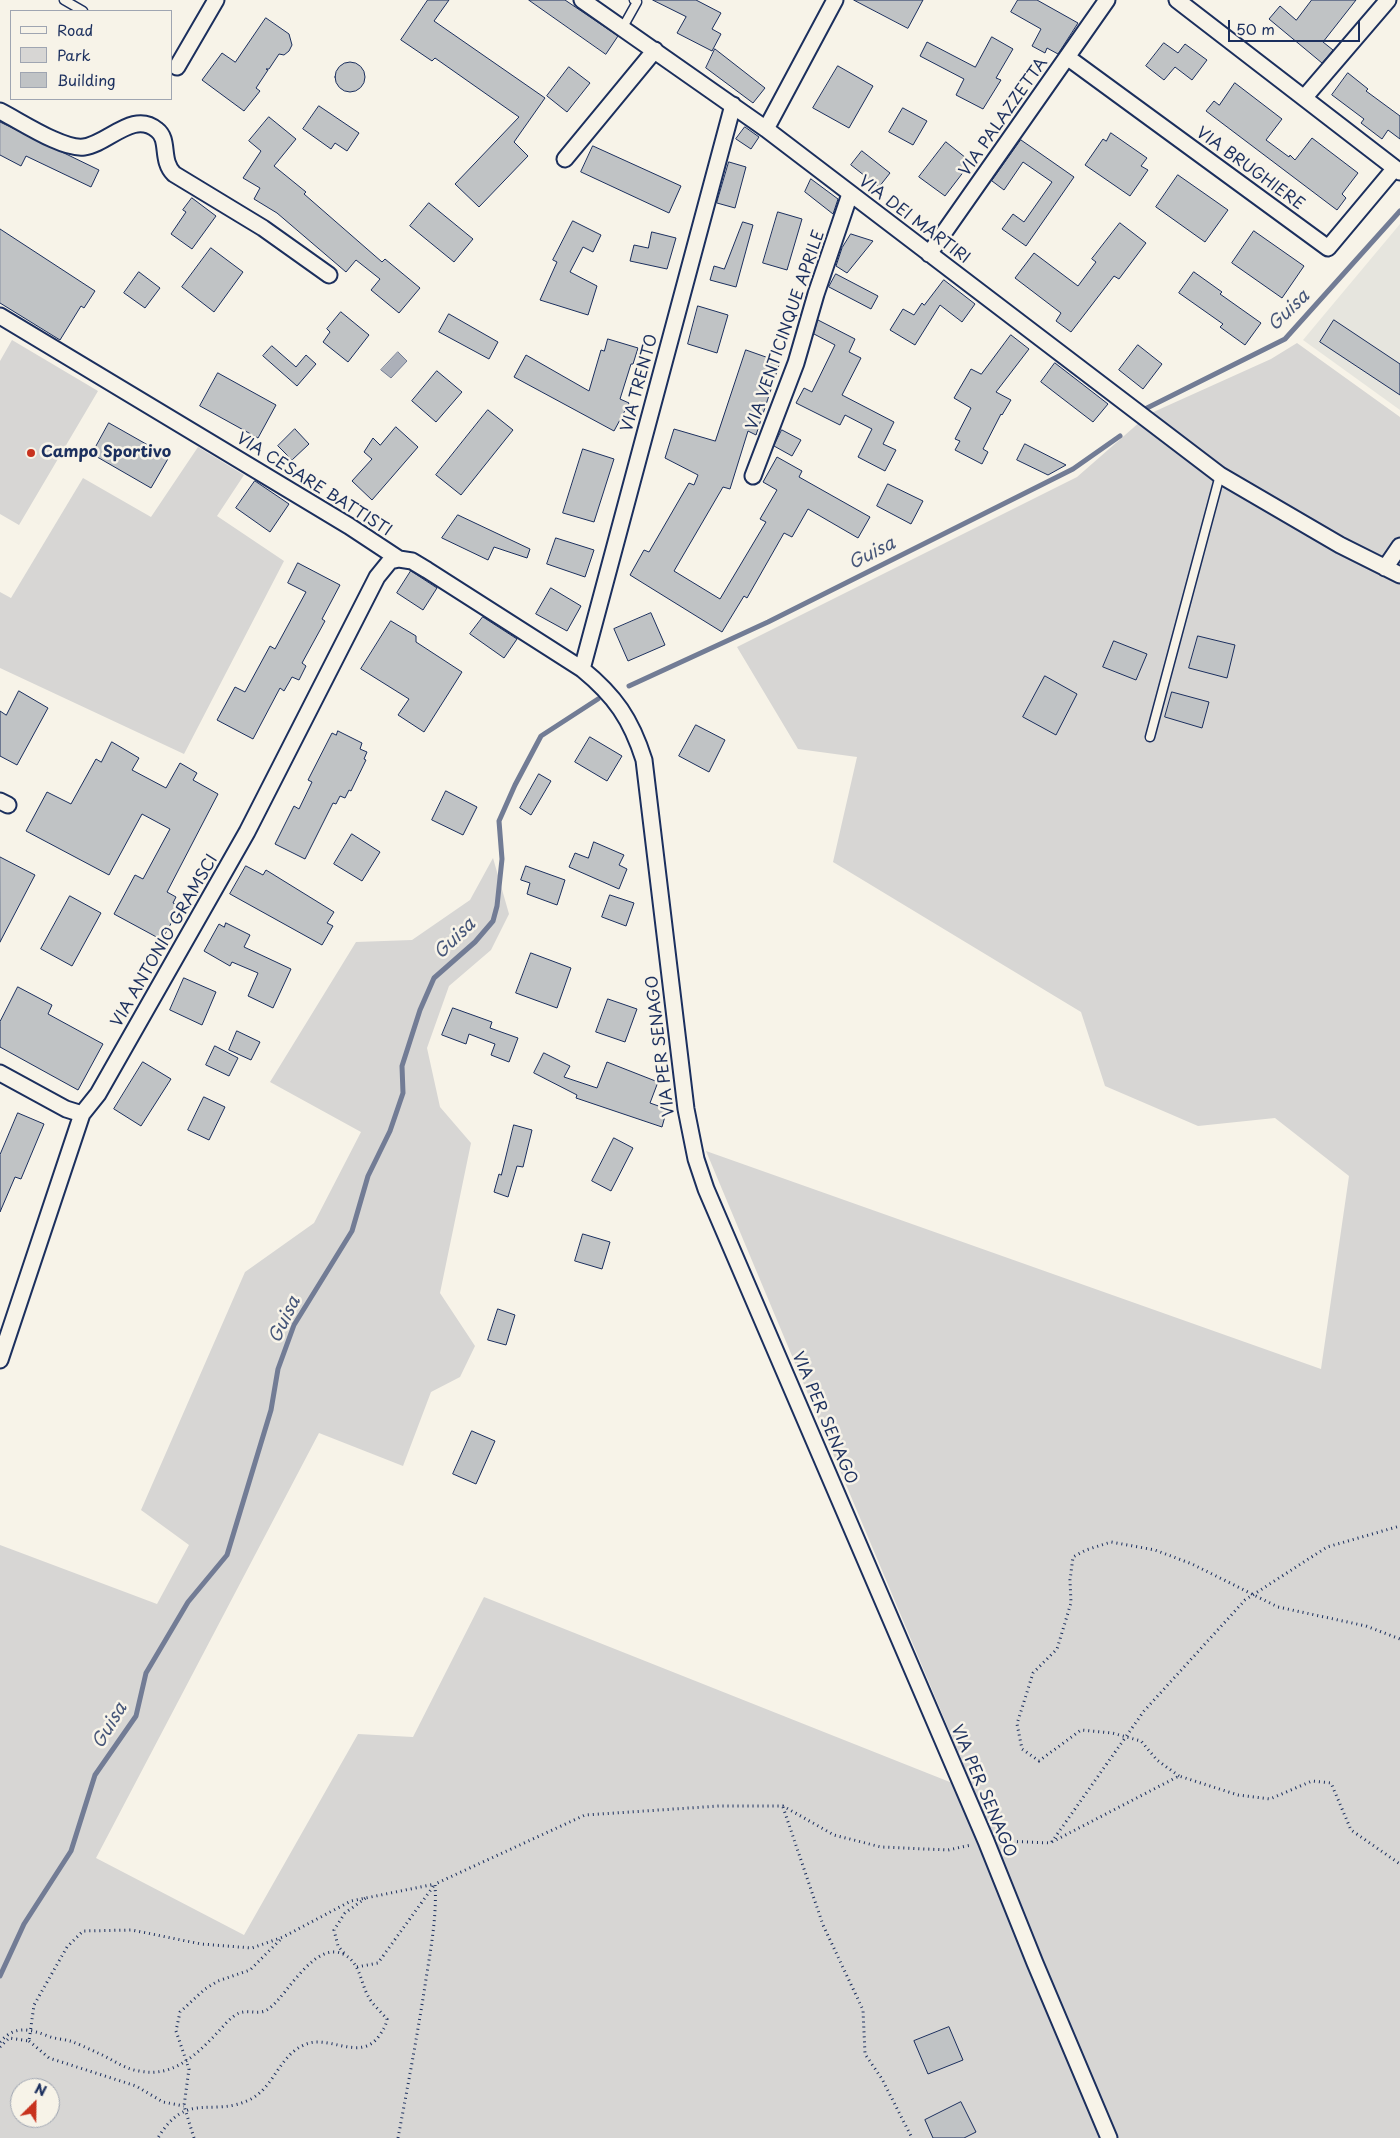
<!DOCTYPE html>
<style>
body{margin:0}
#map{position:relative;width:1400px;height:2138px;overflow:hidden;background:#f7f3e8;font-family:"Playpen Sans",sans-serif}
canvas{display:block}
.legend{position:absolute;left:10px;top:10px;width:162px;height:90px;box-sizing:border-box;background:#f7f3e8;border:1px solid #9fa5b1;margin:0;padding:6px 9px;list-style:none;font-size:15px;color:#1b2f5e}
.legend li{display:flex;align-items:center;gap:10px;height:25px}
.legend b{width:25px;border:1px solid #9fa5b1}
.north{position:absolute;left:10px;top:2078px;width:50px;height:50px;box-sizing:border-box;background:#f7f3e8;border:1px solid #9fa5b1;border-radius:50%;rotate:23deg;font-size:14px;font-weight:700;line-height:20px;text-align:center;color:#1b2f5e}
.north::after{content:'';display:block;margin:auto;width:18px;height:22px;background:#c8321e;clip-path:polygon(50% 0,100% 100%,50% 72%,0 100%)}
.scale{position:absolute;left:1228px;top:20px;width:132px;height:22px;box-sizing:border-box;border:2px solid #1b2f5e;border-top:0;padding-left:6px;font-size:15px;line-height:18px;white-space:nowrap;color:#1b2f5e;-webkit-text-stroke:4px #f7f3e8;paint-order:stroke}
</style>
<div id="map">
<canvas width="1400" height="2138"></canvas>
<ul class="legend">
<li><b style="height:6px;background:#f7f3e8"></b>Road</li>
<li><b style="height:14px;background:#d7d6d4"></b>Park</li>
<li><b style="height:14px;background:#c0c3c5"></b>Building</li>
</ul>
<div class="north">N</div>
<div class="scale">50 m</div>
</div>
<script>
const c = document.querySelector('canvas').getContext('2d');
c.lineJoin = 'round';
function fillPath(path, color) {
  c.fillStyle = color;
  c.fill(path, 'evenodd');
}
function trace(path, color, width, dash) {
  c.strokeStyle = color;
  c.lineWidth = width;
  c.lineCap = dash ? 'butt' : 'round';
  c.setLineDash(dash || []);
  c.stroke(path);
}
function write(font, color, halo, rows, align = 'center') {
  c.font = font + ' "Playpen Sans",sans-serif';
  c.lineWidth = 5;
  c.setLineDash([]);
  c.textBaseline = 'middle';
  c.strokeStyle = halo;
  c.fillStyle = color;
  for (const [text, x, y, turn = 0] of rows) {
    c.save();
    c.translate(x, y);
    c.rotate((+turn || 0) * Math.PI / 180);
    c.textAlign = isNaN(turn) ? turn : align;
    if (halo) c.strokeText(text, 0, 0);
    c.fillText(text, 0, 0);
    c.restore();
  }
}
fillPath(new Path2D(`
 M1400,224v186l-97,-70z`), '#e6e5de');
fillPath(new Path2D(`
 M12,340l86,51 -79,134 -19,-11v-153z
 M1297,343l103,74v1721h-1400v-593l157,59 32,-59 -48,-35 104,-238 69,-49 47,-91 -91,-50 86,-140 56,-2 58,-40 23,-42 16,56 -18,36 -42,36 -22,62 13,59 31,36 -31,150 35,53 -15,31 -29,15 -28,74 -84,-33 -223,425 148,77 114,-201 55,3 71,-140 491,195 -269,-641 615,218 28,-193 -74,-58 -77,8 -93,-40 -24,-74 -248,-150 24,-105 -59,-8 -61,-102 340,-170 72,-63 122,-55zM20,2088h30v30h-30z
 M198,447l46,28 -27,41 67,45 -100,193 -184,-86v-76l11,6 72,-120 68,39z`), '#d7d6d4');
const water = new Path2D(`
 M398,352l9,9 -16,17 -10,-8z`);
fillPath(water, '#acb0b9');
trace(water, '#727c95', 1);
trace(new Path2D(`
 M1145,409l140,-70 115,-128
 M629,686l139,-64 305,-153 47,-33
 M0,1976l24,-52 47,-73 24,-76 41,-59 10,-43 42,-71 39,-47 44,-145 7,-41 16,-44 58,-94 16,-55 22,-45 13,-38 -1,-27 18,-56 14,-32 41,-36 18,-21 4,-15 5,-47 -3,-38 16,-36 26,-49 57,-37`), '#727c95', 5);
const building = new Path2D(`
 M428,0h21l-15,21 111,77 -31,44 14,14 -49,51 -24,-23 64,-67 -84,-59 -3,3 -31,-21z
 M529,0h36l53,36 -12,18z
 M653,0h43l25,13 -9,16 9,5 -9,17 -35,-18 9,-16z
 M854,0h69l-15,28z
 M1018,0h19l41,23 -20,31 -11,-6 -2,5 -13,-7 9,-17 -30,-17z
 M1312,0h44l-33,42 10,8 -11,13 -53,-44 11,-13 16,14z
 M266,18l23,16 3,11 -3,6 -5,4 -5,-1 -10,15h-3l2,1 -12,18 4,3 -16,20 -42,-31 20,-27 13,9z
 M992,37l21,12 -17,29 5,2 -18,29 -27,-14 8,-16 -44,-23 7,-14 48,25z
 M1164,43l14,10 7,-9 22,16 -15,20 -17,-13 -11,13 -18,-14z
 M715,49l50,39 -12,15 -47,-35z
 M335 77a15 15 0 1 1 30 0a15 15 0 1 1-30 0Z
 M838,66l35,20 -24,42 -36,-20z
 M569,67l21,16 -23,29 -20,-16z
 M1348,73l20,16 -2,2 34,25v23l-12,-9 -6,9 -21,-16 3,-4 -32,-24z
 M1235,83l47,36 -16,21 23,17 1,-2 5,5 17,-22 46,35 -16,21 4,4 -9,12 -131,-99 8,-10 5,4z
 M319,106l40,27 -12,18 -12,-8 -4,6 -28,-20z
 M903,108l24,13 -14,24 -24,-13z
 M269,117l27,22 -22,27 32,26 -2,2 78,68 3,-3 35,29 -21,25 -28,-23 9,-11 -24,-19 -10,12 -69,-59 -23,-14 6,-11 -17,-10 18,-27 -12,-10z
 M0,122l99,48 -8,17 -65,-31 -5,10 -21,-11z
 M745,127l14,10 -8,12 -15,-10z
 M1111,133l36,25 -6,8 7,4 -18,26 -45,-31 18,-26 3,2z
 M1021,140l53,37 -48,69 -24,-17 11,-15 11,8 28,-40 -29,-20 -19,28 -12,-9z
 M946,142l25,20 -26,34 -26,-19z
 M593,146l88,40 -12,27 -88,-41z
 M862,151l28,22 -11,14 -28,-22z
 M729,162l17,5 -11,41 -18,-5z
 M1178,175l50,35 -23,32 -49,-35z
 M811,179l27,20 -5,15 -28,-22z
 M192,198l24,18 -24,33 -21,-15 15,-22 -3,-2z
 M429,203l44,36 -19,23 -44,-36z
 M778,212l24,7 -15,51 -24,-7z
 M573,221l28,14 -8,17 -10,-5 -13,25 27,14 -9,29 -48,-15 17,-38 -4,-2z
 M743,222l10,3 -17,62 -26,-7 4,-14 10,3z
 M1120,223l26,20 -27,36 -5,-3 -43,56 -15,-11 5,-8 -46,-35 19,-25 44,33 18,-24 -4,-3z
 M0,229l95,62 -11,17 -3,-2 -21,34 -60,-37z
 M1254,231l50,35 -22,32 -50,-35z
 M652,232l24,6 -9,31 -37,-8 4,-16 14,3z
 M851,234l22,7 -26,32 -11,-7 6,-18z
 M211,248l32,24 -29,40 -32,-25z
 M139,272l21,16 -15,20 -21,-15z
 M1194,272l28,20 -2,2 41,29 -16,22 -25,-18 3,-3 -44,-31z
 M836,274l42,22 -7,13 -42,-22z
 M944,280l31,24 -13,18 -22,-17 -25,40 -25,-15 13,-21 11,6 8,-12 2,2z
 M698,306l30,9 -11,38 -29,-9z
 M341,312l28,23 -21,27 -25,-20 7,-10 -3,-3z
 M449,314l49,28 -9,17 -50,-27z
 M818,320l37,19 -6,13 12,6 -19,37 52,27 -11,22 13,6 -11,21 -27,-14 14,-28 -27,-14 -5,10 -44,-22 8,-15 8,4 23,-47 -21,-11z
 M1334,320l66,44v31l-80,-53z
 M1011,335l18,14 -33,43 15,8 -9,15 -1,-1 -18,35 5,3 -6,12 -27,-14 5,-9 -5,-2 16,-31 -17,-10 17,-29 10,5z
 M608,339l30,9 -5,16h-2l-11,35 9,4 -15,28 -100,-54 12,-22 63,36 12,-41 3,1z
 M1138,345l24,19 -19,25 -24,-19z
 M272,346l24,21 10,-12 10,9 -19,22 -34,-30z
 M746,350l34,12 -24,73 -8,-4 -18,58 -7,-2 -49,84 46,28 46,-77 -6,-3 17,-29 -14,-8 14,-25 25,14 -3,6 71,40 -12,21 -50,-29 -16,28 -8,-4 -37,65 -3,-2 -22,36 -92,-57 14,-25 5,2 40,-69 5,2 4,-10 -33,-17 9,-29 41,12z
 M1055,363l53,41 -15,18 -52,-40z
 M437,371l25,21 -26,30 -24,-21z
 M218,373l58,32 -18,33 -58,-32z
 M488,410l25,20 -52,65 -25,-20z
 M109,423l60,34 -18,31 -59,-34z
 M396,427l22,20 -46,53 -20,-19 20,-22 -8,-7 9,-14 7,7z
 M295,429l14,15 -17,16 -14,-14z
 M782,430l19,10 -9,16 -18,-10z
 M1025,444l41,21 -18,10 -31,-15z
 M583,449l31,10 -20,63 -31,-9z
 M255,481l34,23 -19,28 -34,-24z
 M888,484l35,17 -12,23 -34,-18z
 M458,515l72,34 -3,9 -33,-11 -6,13 -46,-22z
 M556,538l38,12 -9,27 -38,-13z
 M298,563l42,22 -18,34 3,2 -23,42 4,3 -7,14 -7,-3 -8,14 -4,-3 -27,51 -36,-19 18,-33 10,5 25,-46 5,3 31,-57 -18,-9z
 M411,571l26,17 -14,22 -26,-17z
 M551,588l30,18 -14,25 -31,-17z
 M651,613l14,32 -37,16 -14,-32z
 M483,617l34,22 -13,19 -34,-24z
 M391,621l25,15v6l46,30 -38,60 -26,-17 11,-16 -48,-30z
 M1198,636l37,9 -8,33 -38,-10z
 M1114,641l33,13 -11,26 -33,-13z
 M1045,676l32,18 -21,41 -33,-18z
 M19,691l29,17 -31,57 -17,-9v-45l6,4z
 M1172,692l37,10 -7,26 -37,-11z
 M696,725l29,15 -16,32 -30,-16z
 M338,731l24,12 -2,6 7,3 -3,7 2,1 -15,31 -2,-1 -4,8 -5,-2 -4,8 -3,-1 -28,56 -30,-15 19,-38 5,3 13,-27 -4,-2 24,-47 4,2z
 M590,737l32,19 -15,25 -32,-19z
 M112,742l27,16 -7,12 34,18 14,-25 17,10 -4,7 25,14 -51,98 9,5 -3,6 7,4 -18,33 -48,-26 21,-39 8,4 27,-50 -28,-15 -33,61 -83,-44 21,-39 24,12 25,-45 5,3z
 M539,774l12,7 -20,34 -11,-7z
 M446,791l31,16 -14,28 -31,-15z
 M352,834l28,18 -18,29 -28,-17z
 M594,842l30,13 -5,10 8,4 -8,20 -50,-22 6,-14 13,5z
 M0,857l35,18 -35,67z
 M246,866l17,9 3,-5 68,42 -7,11 6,3 -11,19 -92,-51z
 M526,866l39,14 -8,25 -30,-11 3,-11 -9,-3z
 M610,895l24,8 -8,23 -24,-9z
 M70,896l31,17 -29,53 -31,-17z
 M226,923l24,12 -6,12 47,22 -18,39 -25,-12 10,-23 -26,-11 -2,4 -26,-15 15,-27 5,3z
 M531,953l40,15 -14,40 -41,-15z
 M184,978l32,14 -14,33 -32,-15z
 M18,987l34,18 -4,9 55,30 -25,46 -78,-43v-25z
 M608,999l29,10 -12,33 -29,-10z
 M453,1008l39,14 -2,6 28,10 -9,24 -18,-7 4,-11 -26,-10 -3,10 -24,-9z
 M237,1031l23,11 -9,18 -22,-10z
 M215,1046l23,12 -9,18 -23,-11z
 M544,1053l26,13 -6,11 33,11 10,-26 51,20 -8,21 17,6 -5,18 -86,-29 1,-3 -43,-22z
 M143,1062l28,17 -30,47 -27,-17z
 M204,1097l21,10 -16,33 -21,-10z
 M18,1113l26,11 -23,55 -6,-2 -15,35v-57z
 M514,1125l18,5 -9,37 -6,-1 -9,31 -14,-5 5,-18 2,1z
 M614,1138l19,10 -22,43 -19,-10z
 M583,1234l27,8 -8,27 -27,-8z
 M498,1309l17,6 -9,30 -18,-5z
 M472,1431l23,10 -19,43 -23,-10z
 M949,2027l14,33 -35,14 -14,-33z
 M961,2102l15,30 -12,6h-31l-8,-18z`);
fillPath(building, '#c0c3c5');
trace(building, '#1b2f5e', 1);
const lane = new Path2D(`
 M64,0l19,11
 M623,27l14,-25 -3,-2
 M1150,737l70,-262`);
const street = new Path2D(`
 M582,0l184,129 454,346 120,70 60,30
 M1177,0l223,172
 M1067,57l261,191 67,-80
 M177,67l39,-67
 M1304,98l84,-98
 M0,111c20,10 63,39 84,36 24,-3 49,-37 73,-17 13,10 3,30 17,44l89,54 66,47
 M766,129l69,-129
 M565,159l90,-109
 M929,254l178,-254
 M0,316l349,210 50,33 13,2 15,9 155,99c33,27 49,50 62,91l42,349 10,50 10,30 280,652 49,122 74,175
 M753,476l43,-113 20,-69 34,-100
 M1385,568l15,-22
 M582,669l151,-564
 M0,801l8,4
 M0,1073l66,36 16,5
 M0,1360l82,-246 16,-20 149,-262 130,-255 13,-16 9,-2`);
trace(lane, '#1b2f5e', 11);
trace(street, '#1b2f5e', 19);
trace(new Path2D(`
 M1179,1776l-22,-16 -16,-19 -29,-8 -31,-3 -42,31 -17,-12 -5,-25 16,-51 24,-24 14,-46 -1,-23 3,-23 13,-7 25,-8 44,8 37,14 86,43 88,19 34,13
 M783,1807l40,118 40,85 2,44 17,25 30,59
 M1002,1841l49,2 93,-132 101,-111 82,-53 73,-21
 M1052,1842l127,-66 59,19 32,4 42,-18 19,2 20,47 49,34
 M344,1953l-6,-7 -4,-16 11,-17 22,-16
 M357,1967l21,-4 57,-79
 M29,2041l20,17 87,28 27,16 21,4
 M0,2042c15,-17 29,-13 48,-6 7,3 15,3 22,5 9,3 19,8 28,12 14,6 26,16 41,18 35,7 58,-17 80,-40 5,-6 13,-15 20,-18 12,-4 21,4 32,-6 17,-14 44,-66 72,-53 17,8 17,27 25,42 4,8 13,16 19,23 -1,7 -4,11 -8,17 -19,27 -51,-3 -75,9 -25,11 -30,42 -53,54 -39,20 -64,-10 -93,39
 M0,2047l9,-9 20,3 5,-36 33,-58 16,-16 49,-1 69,14 51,4 31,-11 68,-36 84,-17
 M194,2138l-10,-32 5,-37 -13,-38 4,-19 25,-23 13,-8 32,-11 32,-32
 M398,2138c10,-53 20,-106 28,-159 5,-32 11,-63 9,-95l150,-69 134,-9h64l51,29 47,12 67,3 23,-5`), '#1b2f5e', 3, [1, 4]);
trace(lane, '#f7f3e8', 8);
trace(street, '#f7f3e8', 15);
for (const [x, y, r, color] of [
 [31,453,5,"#c8321e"]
]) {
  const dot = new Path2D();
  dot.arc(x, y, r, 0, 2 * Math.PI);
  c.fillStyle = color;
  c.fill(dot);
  trace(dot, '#f7f3e8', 2);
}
write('16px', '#1b2f5e', '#f7f3e8', [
 ["VIA PALAZZETTA",1004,117,-55],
 ["VIA BRUGHIERE",1250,169,36],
 ["VIA DEI MARTIRI",914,220,37],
 ["VIA VENTICINQUE APRILE",786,330,-71],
 ["VIA TRENTO",640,383,-75],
 ["VIA CESARE BATTISTI",314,485,32],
 ["VIA ANTONIO GRAMSCI",165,941,-60],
 ["VIA PER SENAGO",661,1046,-97],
 ["VIA PER SENAGO",824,1418,67],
 ["VIA PER SENAGO",983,1791,67]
]);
write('bold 16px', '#1b2f5e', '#f7f3e8', [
 ["Campo Sportivo",41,453]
], 'left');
write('italic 18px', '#465679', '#f7f3e8', [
 ["Guisa",1289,311,-44],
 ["Guisa",872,554,-27],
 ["Guisa",455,939,-44],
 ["Guisa",285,1320,-64],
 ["Guisa",110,1726,-59]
]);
</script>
